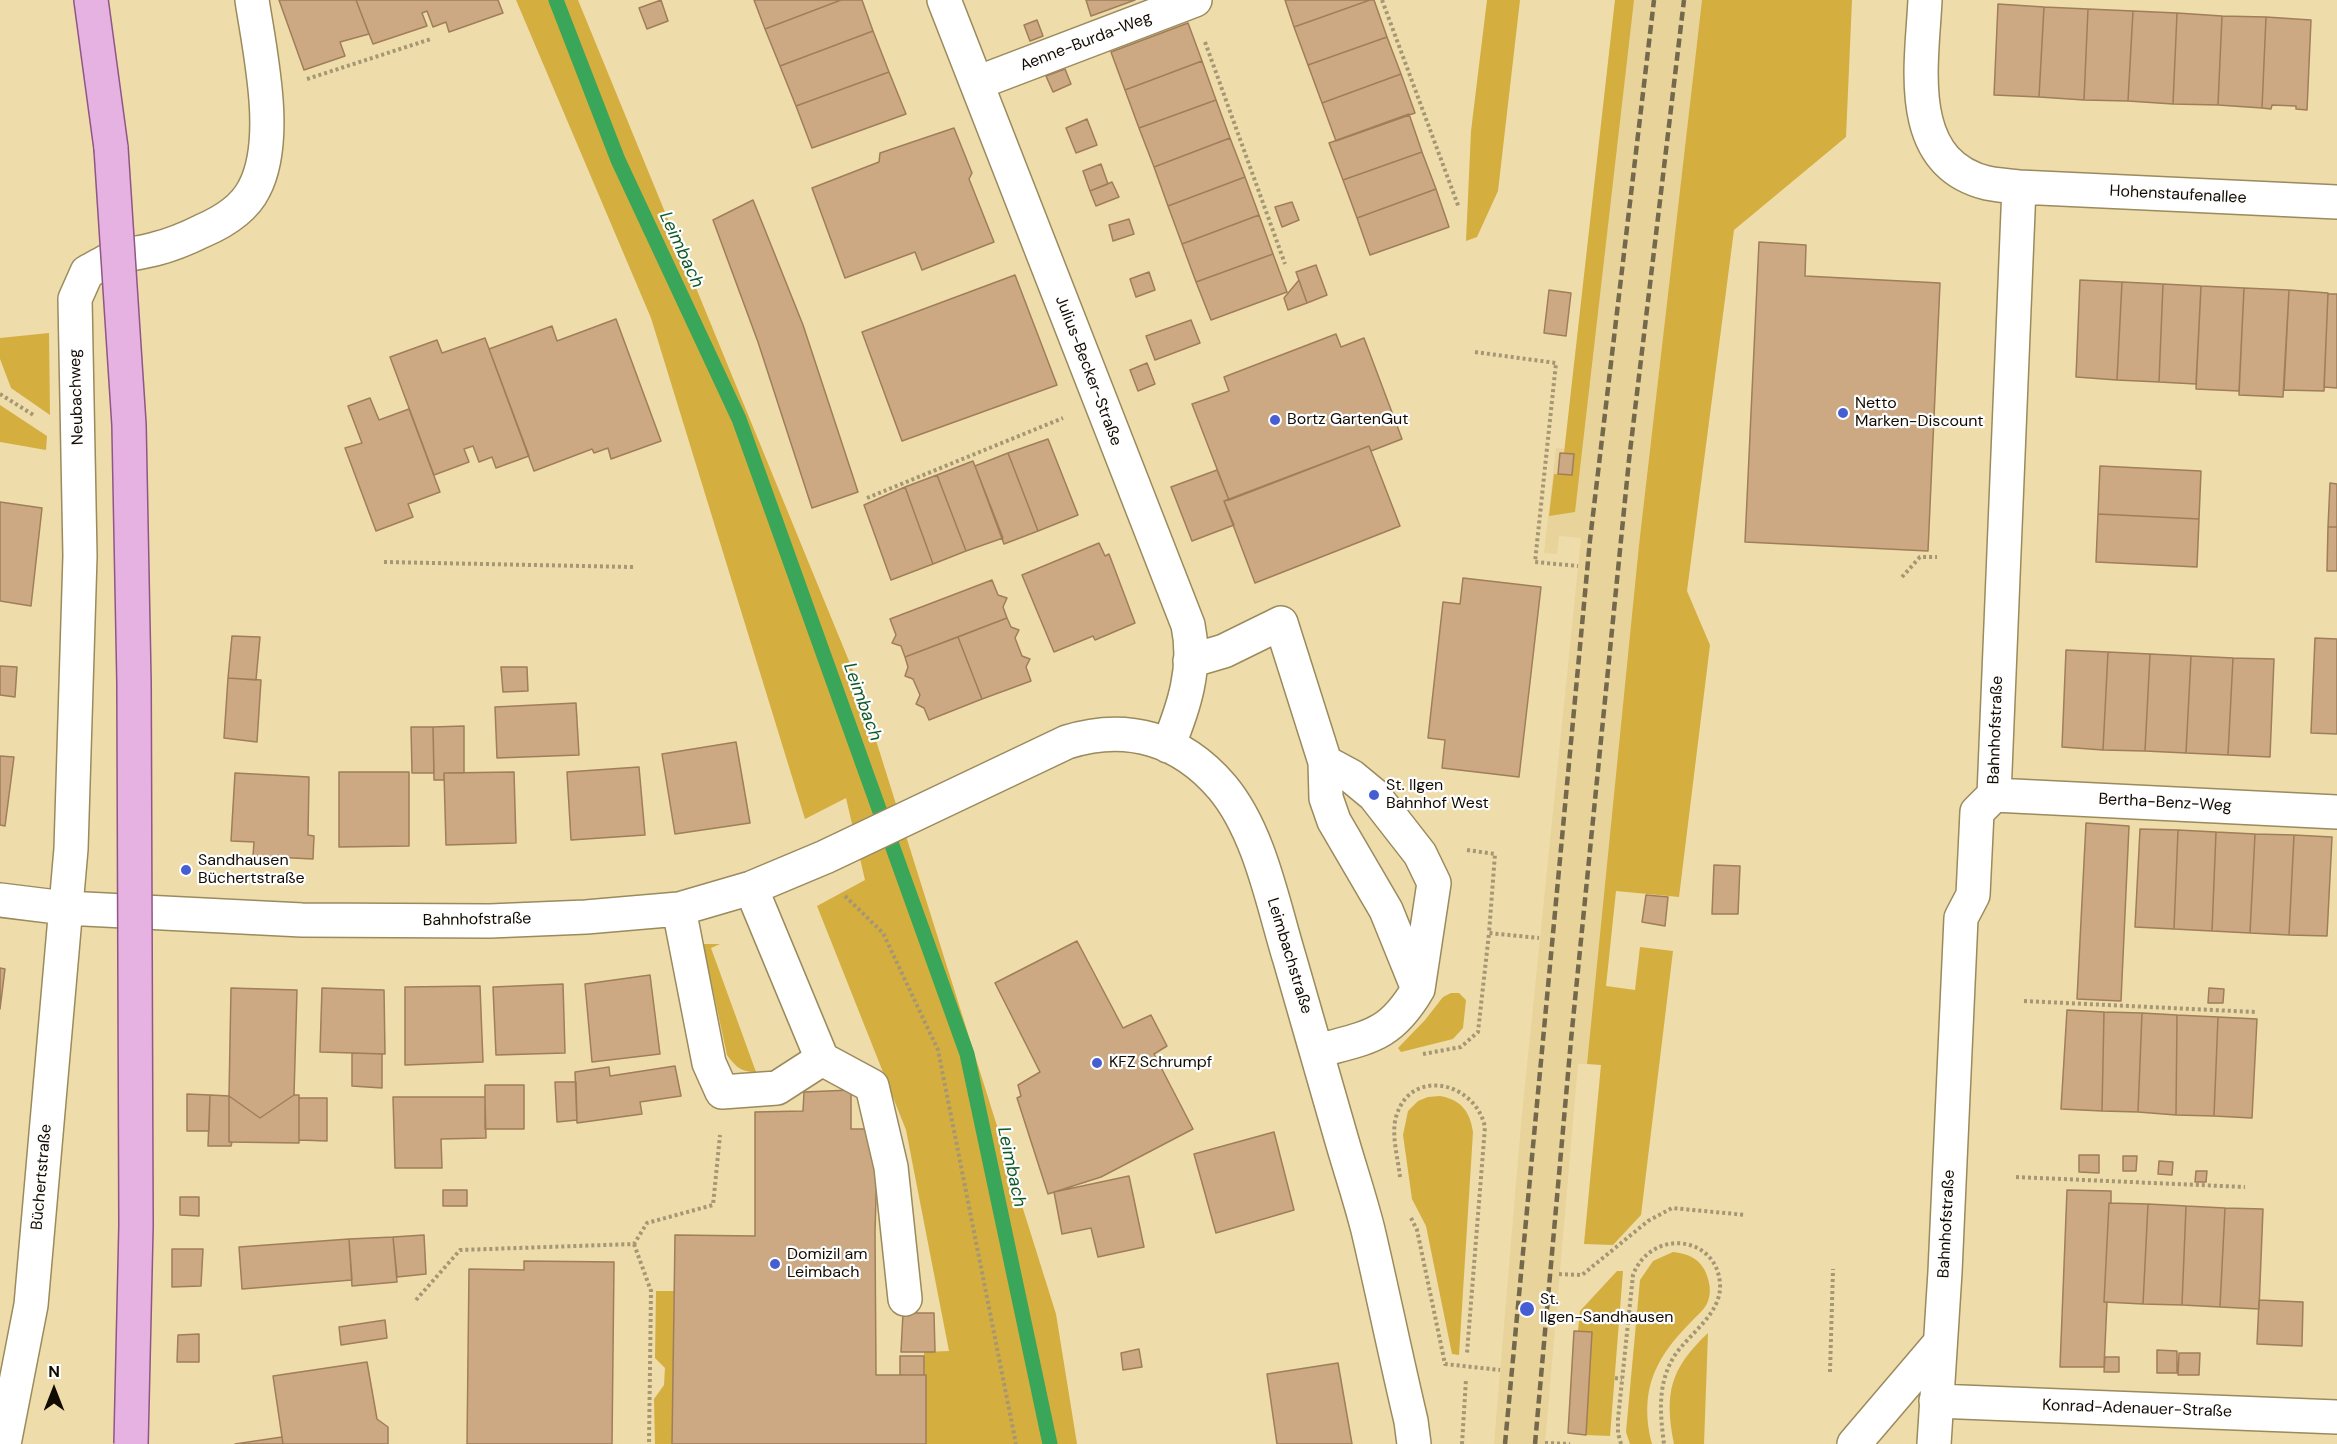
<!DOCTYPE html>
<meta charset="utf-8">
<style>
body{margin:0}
#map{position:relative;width:2337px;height:1444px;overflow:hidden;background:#eedcab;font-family:"DM Sans",sans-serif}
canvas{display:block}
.north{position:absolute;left:24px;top:1360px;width:60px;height:60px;-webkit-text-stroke:4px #fefefe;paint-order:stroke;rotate:0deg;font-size:16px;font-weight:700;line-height:24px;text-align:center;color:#120b00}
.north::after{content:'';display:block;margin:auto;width:21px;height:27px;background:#120b00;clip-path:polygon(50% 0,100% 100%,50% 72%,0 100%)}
</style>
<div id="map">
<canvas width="2337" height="1444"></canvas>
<div class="north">N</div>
</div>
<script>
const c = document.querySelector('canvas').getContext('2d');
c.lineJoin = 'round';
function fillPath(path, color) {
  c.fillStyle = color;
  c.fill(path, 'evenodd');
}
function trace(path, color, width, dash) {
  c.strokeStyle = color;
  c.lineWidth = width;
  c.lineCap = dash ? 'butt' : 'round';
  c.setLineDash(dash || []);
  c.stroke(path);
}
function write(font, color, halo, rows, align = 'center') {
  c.font = font + ' "DM Sans",sans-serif';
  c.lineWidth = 4.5;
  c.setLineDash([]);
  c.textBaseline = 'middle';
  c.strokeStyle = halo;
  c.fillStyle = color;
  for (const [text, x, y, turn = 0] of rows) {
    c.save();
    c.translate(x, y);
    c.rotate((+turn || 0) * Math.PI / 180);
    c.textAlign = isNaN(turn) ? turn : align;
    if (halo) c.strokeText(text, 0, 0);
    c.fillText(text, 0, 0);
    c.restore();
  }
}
fillPath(new Path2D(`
 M1615,0h87l-63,545 -52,519h-9l-33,380h-51l27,-320 60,-586 -22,-2 -2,18 -13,-1 12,-105 9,1z`), '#e8d39b');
fillPath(new Path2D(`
 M516,0h62l280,683 198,631 21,130h-151l-2,-92 25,-1 -43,-221 -89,-224 48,-26 -19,-82 -41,21 -154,-501z
 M1487,0h33l-22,191 -21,46 -11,4 5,-110z
 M1615,0h19l-59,512 -26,4 5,-42 18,1 2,-21 -10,-1z
 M1702,0h150l-6,137 -112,93 -47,361 23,54 -31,252 -63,-6 -10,95 29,4 5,-43 33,4 -32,264 -28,30 -29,-1 17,-179 -14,-1 52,-519z
 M49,333l1,82 -39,-27 -11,-29v-21z
 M0,405l47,31 -1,14 -46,-8z
 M703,944h17l-9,4 45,124c-15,0 -20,-5 -29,-17z
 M1451,993h8l7,7 -3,28 -10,11 -52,13 -3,-4 27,-28 18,-23z
 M1440,1096c21,4 30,15 33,36l-14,223 -7,-1 -26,-128 -14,-27 -9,-64 5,-24 10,-10 10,-4z
 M1673,1252c14,2 24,5 31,17 5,9 8,22 4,32 -3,9 -11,14 -17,21 -13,13 -26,28 -34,45 -12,24 -12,51 -5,77h-22l-4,-12 14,-152 13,-19z
 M1617,1271h6l-13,165 -24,-1 6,-102 -14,-2 2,-20z
 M656,1291h18l-2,153h-17l-1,-45 10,-14 1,-17 -10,-10z
 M1708,1333l-4,111h-30c-10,-51 -4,-75 34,-111z`), '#d4ae3f');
trace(new Path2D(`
 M556,0l62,160 121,259 228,635 83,390`), '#3aa659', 15);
const building = new Path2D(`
 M279,0h77l13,34 -29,8 5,14 -41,14z
 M356,0h142l5,13 -54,19 -3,-10 -13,5 -6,-16 -5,2 5,13 -54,18z
 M661,0l7,21 -21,8 -8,-21z
 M754,0h87l-76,29z
 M841,0h21l11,31 -93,35 -15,-37z
 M1086,0h49l-44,16z
 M1285,0h85l-76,27z
 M1370,0h4l13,37 -79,28 -14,-38z
 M1998,4l46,3 -5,90 -45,-2z
 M2044,7l44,2 -4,91 -45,-3z
 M2088,9l45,2 -5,90 -44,-1z
 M2133,11l44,2 -4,91 -45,-3z
 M2177,13l45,3 -4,89 -45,-1z
 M2222,16l44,1 -4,91 -44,-3z
 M2266,17l45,3 -4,90 -11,-1v-3l-24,-1 -1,4 -9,-1z
 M1037,20l6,16 -13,5 -6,-16z
 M1188,23l14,38 -77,29 -14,-38z
 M873,31l16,41 -93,34 -16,-40z
 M1387,37l14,37 -79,29 -14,-38z
 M1202,61l14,39 -77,28 -14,-38z
 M1065,69l6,15 -18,8 -7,-16z
 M889,72l17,42 -94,34 -16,-42z
 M1401,74l14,39 -79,28 -14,-38z
 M1216,100l14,38 -76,29 -15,-39z
 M1409,114l13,38 -79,28 -14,-37z
 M1087,119l10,26 -21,8 -10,-25z
 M954,128l18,45 -3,6 25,63 -72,28 -7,-18 -70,26 -33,-90 67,-26 1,-9z
 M1230,138l15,39 -77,29 -14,-39z
 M1422,152l14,37 -79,29 -14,-38z
 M1101,164l7,20 -18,7 -7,-20z
 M1245,177l14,38 -77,29 -14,-38z
 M1112,182l7,15 -23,9 -6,-15z
 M1436,189l13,38 -79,28 -13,-37z
 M753,200l50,125 55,167 -46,16 -54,-166 -45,-122z
 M1292,202l7,18 -17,7 -7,-20z
 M1259,215l14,39 -77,28 -14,-38z
 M1129,219l5,15 -21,7 -4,-16z
 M1759,242l47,3 -1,31 135,7 -12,268 -183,-9z
 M1273,254l14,38 -76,28 -15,-38z
 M1316,265l11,30 -20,8 -11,-31z
 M1149,272l6,18 -19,7 -6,-18z
 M1015,275l42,110 -155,56 -40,-109z
 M1299,280l8,23 -19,7 -4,-12z
 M2080,280l42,2 -5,98 -41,-3z
 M2122,282l41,2 -4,98 -42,-2z
 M2163,284l38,2 -5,98 -37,-2z
 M2201,286l43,2 -5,103 -43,-2z
 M2244,288l45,2 -6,107 -44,-2z
 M1549,290l22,3 -5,43 -22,-3z
 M2289,290l39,3 -4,98 -40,-1z
 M2328,294h9v94l-13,-1z
 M616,319l45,122 -50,18 -3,-11 -14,5 -2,-4 -58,22 -45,-122 63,-23 5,15z
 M1191,320l9,23 -45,17 -9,-24z
 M1336,334l5,13 23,-9 38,101 -31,12 -2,-5 -140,54 -37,-96 37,-13 -5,-14z
 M485,338l44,118 -33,12 -4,-11 -13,5 -6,-16 -9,3 5,13 -35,13 -44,-118 47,-17 5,13z
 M1147,363l8,21 -17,7 -8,-21z
 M370,398l9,22 30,-11 31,83 -32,12 5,13 -37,14 -31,-83 17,-5 -14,-37z
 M1048,439l30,76 -40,16 -30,-78z
 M1369,446l31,80 -145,57 -31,-82z
 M1008,453l30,78 -34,13 -29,-78z
 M1560,453l14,1 -2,21 -14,-1z
 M973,461l30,77 -37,13 -29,-76z
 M2100,466l101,5 -2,48 -101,-5z
 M1217,470l12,30 -5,1 10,24 -42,16 -21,-54z
 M937,475l29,76 -33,13 -28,-77z
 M2330,483l7,1v43h-9z
 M905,487l28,77 -42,16 -27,-75z
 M0,502l42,6 -11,98 -31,-5z
 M2098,514l101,5 -2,48 -101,-5z
 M2328,527h9v44h-10z
 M1099,543l6,13 4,-2 26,69 -40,17 -2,-4 -39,16 -32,-77z
 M1463,578l78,9 -22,190 -77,-9 3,-28 -17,-2 15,-136 17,2z
 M992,580l6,15 9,3 -4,9 4,11 -102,39 -4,-11 -9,-3 4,-8 -6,-16z
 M1007,618l4,9 8,3 -4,8 7,18 8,3 -4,8 5,14 -49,18 -24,-62z
 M232,636l28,1 -4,43 -28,-2z
 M958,637l24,62 -53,21 -5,-12 -8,-4 4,-9 -7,-16 -8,-3 3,-9 -3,-10z
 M2315,638l22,1v95l-26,-1z
 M2066,650l42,2 -5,98 -41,-3z
 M2108,652l42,2 -5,97 -42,-1z
 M2150,654l41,2 -5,97 -41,-2z
 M2191,656l42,2 -5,97 -42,-2z
 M2233,658l41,1 -4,98 -42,-2z
 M0,666l17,1 -2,30 -15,-2z
 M501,667h26l1,24 -25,1z
 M228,678l33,2 -4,62 -33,-4z
 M576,703l3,52 -82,3 -2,-51z
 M464,726v47h-20v7h-10l-1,-53z
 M411,727h22l1,46h-22z
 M736,742l14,81 -75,11 -13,-80z
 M0,756l14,1 -9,69 -5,-1z
 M639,767l6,68 -74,5 -4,-68z
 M339,772h70v74l-70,1z
 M514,772l2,71 -70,2 -2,-72z
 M235,773l74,4 -1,58 6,1 -1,23 -60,-3 1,-14 -23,-1z
 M2086,823l43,3 -8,175 -44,-2z
 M2140,829l38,1 -4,99 -39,-2z
 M2178,830l38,2 -4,99 -38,-2z
 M2216,832l39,2 -5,99 -38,-2z
 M2255,834l39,1 -5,100 -39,-2z
 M2294,835l38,2 -5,99 -38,-1z
 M1714,865l26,1 -2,48h-26z
 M1646,895l22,2 -3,29 -23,-4z
 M1077,941l46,87 28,-13 16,31 -13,8 39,75 -92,48 -53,17 -31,-96 4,-2 -3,-11 22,-13 -45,-89z
 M0,968l5,1 -5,40z
 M650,975l10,79 -68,8 -7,-78z
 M563,984l2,69 -69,2 -3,-68z
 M480,986l3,76 -78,3v-78z
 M231,988l66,2 -3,105 -34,23 -31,-22z
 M322,988l62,2 1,64 -65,-2z
 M2209,988l15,1 -1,14h-15z
 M2067,1010l37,2 -2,99 -41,-2z
 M2104,1012l38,1 -4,99 -36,-1z
 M2142,1013l35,2 -1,100 -38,-3z
 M2177,1015l41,2 -4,99 -38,-1z
 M2218,1017l39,2 -5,99 -38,-2z
 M352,1053l30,1v34l-30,-2z
 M675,1066l6,30 -41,6 2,12 -65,9 -2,-51 34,-5 1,9z
 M555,1082h21l1,38 -20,2z
 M485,1085h39v44h-39z
 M851,1090v39h27l-3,102 1,144h50v69h-254l3,-209 80,1v-124l48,-1 1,-19z
 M187,1094l23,1 -1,36h-22z
 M210,1095l19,1v46h3l-1,4h-23z
 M294,1095h5v48l-70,-1v-46l31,22z
 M393,1097h92l1,41 -45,1 1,29h-47z
 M299,1098h28v43l-28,-1z
 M1274,1132l20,78 -78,23 -22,-79z
 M2079,1155h20v18l-20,-1z
 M2123,1156h14l-1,15h-13z
 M2159,1161l14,1 -1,13 -14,-1z
 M2196,1171h11l-1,11h-11z
 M1129,1176l15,71 -46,10 -7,-29 -29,6 -8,-42z
 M443,1190h24v16h-24z
 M2067,1190l44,1v12h-2l-5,99h3l-3,65h-44z
 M180,1197h19v19l-19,-1z
 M2109,1203l39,1 -5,100 -39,-2z
 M2148,1204l38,2 -4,99 -39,-1z
 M2186,1206l39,2 -5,99 -38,-2z
 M2225,1208l38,1 -4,100 -39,-2z
 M424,1235l2,39 -29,3 -4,-40z
 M393,1237l4,45 -45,4 -3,-47z
 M349,1239l3,41 -110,9 -3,-42z
 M172,1249h31l-2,37 -29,1z
 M524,1261l90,1 -2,182h-145l2,-175 55,1z
 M2259,1300l44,2 -1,44 -45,-2z
 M903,1313h31l1,39h-34z
 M385,1320l2,18 -46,7 -2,-18z
 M1574,1331l18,1 -6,103 -18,-2z
 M199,1334v28h-22l1,-27z
 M1139,1349l3,18 -19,3 -2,-17z
 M2157,1350l20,1v22h-20z
 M2179,1353h21l-1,22h-21z
 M900,1356h24v19h-24z
 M2105,1357h14v15h-15z
 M367,1362l10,57 11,8v17h-105l-10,-68z
 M1338,1363l14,81h-75l-10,-70z
 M282,1437l1,7h-48z`);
fillPath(building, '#cca983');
trace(building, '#9f7e59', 1.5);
const minor = new Path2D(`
 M944,0l244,625c9,43 -4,82 -20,121
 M1925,0c-3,64 -22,162 62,183 10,2 21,3 32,4l318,15
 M977,83l218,-83
 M1190,661l34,-10 57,-28 44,139 1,36 8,23 52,89 32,79
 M1994,795l343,17
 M0,900l65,8 237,12 188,1 96,-4 93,-8 72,-21 74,-31 242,-115c60,-19 114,-3 155,45 38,45 51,118 68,173 17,58 33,116 50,174 9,32 20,64 28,96 15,64 28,128 43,191l3,23
 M679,909l30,154 13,29 55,-4 45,-29 -71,-171
 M1318,1051c50,-14 72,-14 100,-62l16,-106 -14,-29 -46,-59 -23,-19 -26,-14
 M822,1059l50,27 19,81 14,132
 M1936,1401l401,16
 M4,1444l27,-139 40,-456 9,-293 -5,-257 12,-27c8,-4 16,-9 24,-13 14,-5 30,-6 44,-10 16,-4 33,-11 47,-18 21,-9 42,-22 52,-42 26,-49 6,-136 -2,-189
 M1854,1444l86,-101
 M1934,1444l11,-172 16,-354 12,-23 4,-83 17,-17 25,-608`);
const major = new Path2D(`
 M91,0l20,148`);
trace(minor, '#9b8a5c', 36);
trace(major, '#905686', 36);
trace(new Path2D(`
 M1382,0l77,208
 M1205,42l80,222
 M307,79l124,-40
 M1475,352l81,11 -21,199 43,4
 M0,394l35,22
 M867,498l196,-80
 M384,562l249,5
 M1902,577l18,-20h17
 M1467,850l28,4 -6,79 50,5
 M845,896l38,37 55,117 78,394
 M2024,1001l231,11
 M1423,1054l38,-7 17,-15 11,-99
 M1400,1177c-2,-19 -9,-42 -4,-60 14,-50 79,-36 89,10l-18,226
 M2016,1177l229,10
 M1411,1218l6,12 28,134 55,6
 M634,1244l17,47 -2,153
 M1559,1274l23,1 66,-54 24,-13 74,7
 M416,1300l44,-50 174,-6 13,-21 66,-18 7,-70
 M1830,1372l3,-103
 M1615,1378l7,1
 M1545,1443l25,1
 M1462,1444l4,-65
 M1621,1444l-3,-11v-14l15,-144c18,-47 84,-40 87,9 2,29 -30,49 -45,71 -18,28 -15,58 -11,89`), '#a59773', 4, [3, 3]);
trace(minor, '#fff', 33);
trace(major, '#e5b2e2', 33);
trace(new Path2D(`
 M1505,1444l85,-904 64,-540
 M1535,1444l36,-404 58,-580 55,-460`), '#75694d', 4.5, [9, 4.5]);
const majorBridge = new Path2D(`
 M111,148l18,277 5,258 2,543 -5,218`);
trace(majorBridge, '#905686', 36, []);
trace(majorBridge, '#e5b2e2', 33);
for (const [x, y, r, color] of [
 [1843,413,6,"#455fd3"],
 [1275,420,6,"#455fd3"],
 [1374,795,6,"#455fd3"],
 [186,870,6,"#455fd3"],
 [1097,1063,6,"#455fd3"],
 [775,1264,6,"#455fd3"],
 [1527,1309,8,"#455fd3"]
]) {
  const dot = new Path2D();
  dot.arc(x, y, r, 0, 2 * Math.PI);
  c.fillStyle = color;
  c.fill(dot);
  trace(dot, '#fefefe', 2);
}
write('16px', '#120b00', '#fefefe', [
 ["Aenne-Burda-Weg",1086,42,-21],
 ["Hohenstaufenallee",2178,195,3],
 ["Julius-Becker-Straße",1088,371,69],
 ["Neubachweg",77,397,-92],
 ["Bahnhofstraße",1996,730,-88],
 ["Bertha-Benz-Weg",2165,803,3],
 ["Bahnhofstraße",477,920,-1],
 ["Leimbachstraße",1289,956,73],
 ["Büchertstraße",42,1177,-85],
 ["Bahnhofstraße",1947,1224,-87],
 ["Konrad-Adenauer-Straße",2137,1409,2]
]);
write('16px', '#120b00', '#fefefe', [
 ["Netto",1855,404],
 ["Marken-Discount",1855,422],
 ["Bortz GartenGut",1287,420],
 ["St. Ilgen",1386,786],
 ["Bahnhof West",1386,804],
 ["Sandhausen",198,861],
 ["Büchertstraße",198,879],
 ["KFZ Schrumpf",1109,1063],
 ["Domizil am",787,1255],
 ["Leimbach",787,1273],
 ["St.",1540,1300],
 ["Ilgen-Sandhausen",1540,1318]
], 'left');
write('italic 18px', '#0d5a28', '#fefefe', [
 ["Leimbach",681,250,65],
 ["Leimbach",862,702,70],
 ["Leimbach",1011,1167,78]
]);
</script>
